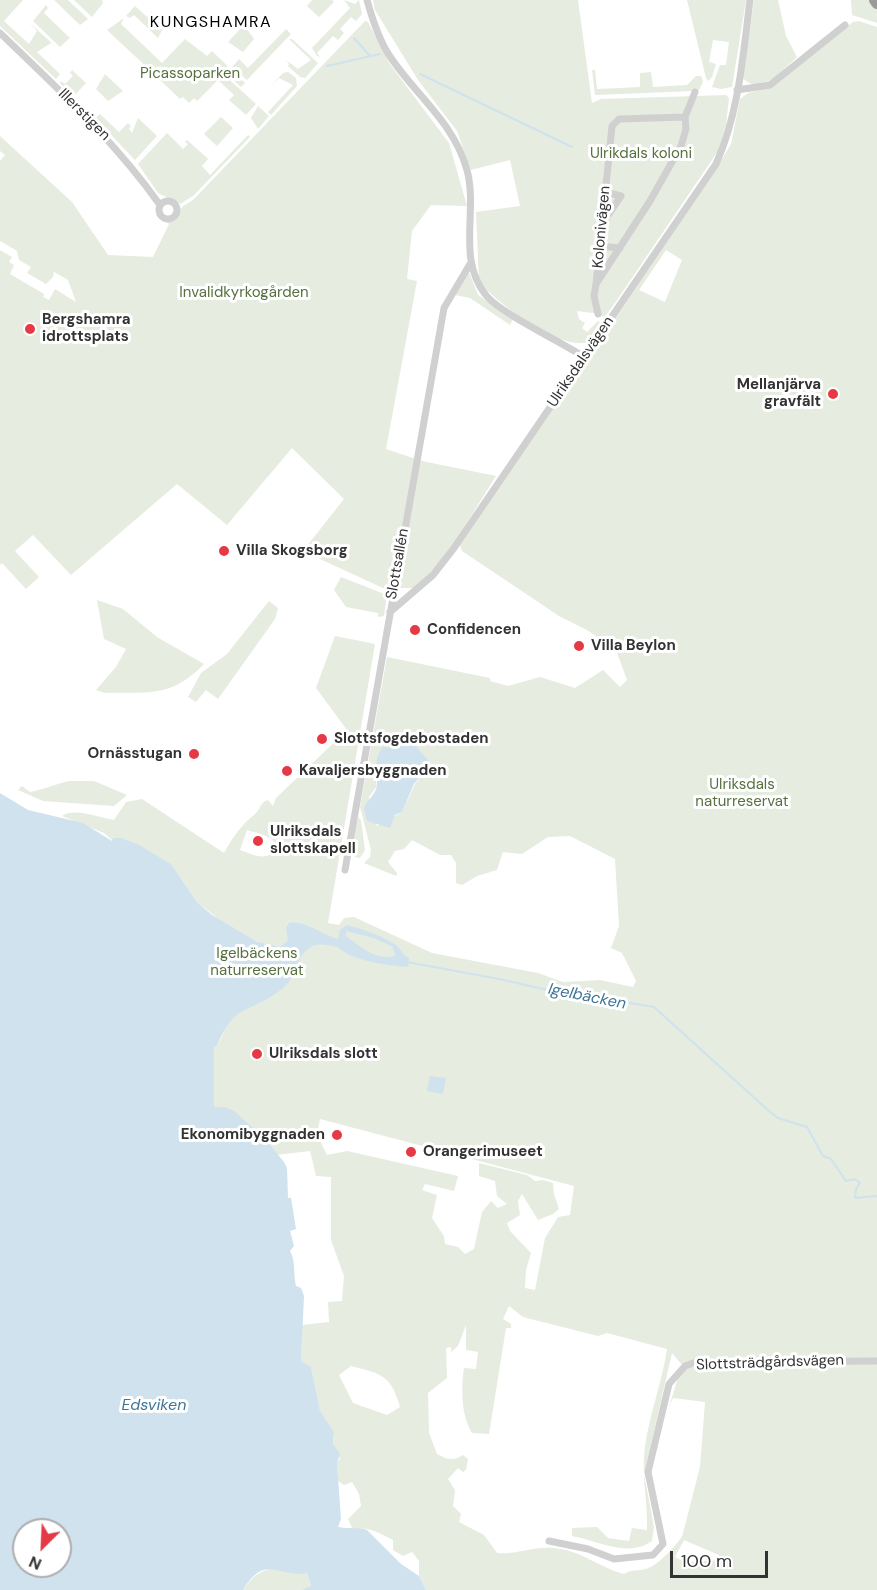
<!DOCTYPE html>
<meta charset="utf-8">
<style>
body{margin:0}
#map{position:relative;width:877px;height:1590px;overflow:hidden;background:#fff;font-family:"DM Sans",sans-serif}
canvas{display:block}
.north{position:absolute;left:12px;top:1518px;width:60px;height:60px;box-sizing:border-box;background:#fff;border:2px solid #adadad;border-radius:50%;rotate:204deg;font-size:16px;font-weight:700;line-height:24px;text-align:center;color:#333}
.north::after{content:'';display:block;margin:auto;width:21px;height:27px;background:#e63946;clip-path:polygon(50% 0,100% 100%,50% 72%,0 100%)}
.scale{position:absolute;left:670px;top:1551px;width:98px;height:27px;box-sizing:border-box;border:3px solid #333;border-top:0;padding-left:8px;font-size:18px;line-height:21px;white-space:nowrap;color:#333;-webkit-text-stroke:4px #fff;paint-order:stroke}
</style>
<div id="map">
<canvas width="877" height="1590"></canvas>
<div class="north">N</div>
<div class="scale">100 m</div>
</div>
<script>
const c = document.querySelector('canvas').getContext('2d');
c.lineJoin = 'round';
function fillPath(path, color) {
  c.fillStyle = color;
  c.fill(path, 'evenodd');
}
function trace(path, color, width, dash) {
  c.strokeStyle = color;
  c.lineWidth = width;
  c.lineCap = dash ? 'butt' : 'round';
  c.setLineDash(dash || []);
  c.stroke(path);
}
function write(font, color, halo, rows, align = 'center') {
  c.font = font + ' "DM Sans",sans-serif';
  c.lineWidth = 6;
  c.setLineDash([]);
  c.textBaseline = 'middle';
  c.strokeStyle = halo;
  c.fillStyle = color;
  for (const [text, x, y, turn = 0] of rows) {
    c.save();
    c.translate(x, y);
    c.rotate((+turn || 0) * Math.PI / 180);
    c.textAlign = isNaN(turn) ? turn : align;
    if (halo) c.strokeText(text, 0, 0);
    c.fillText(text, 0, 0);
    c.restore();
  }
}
fillPath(new Path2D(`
 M0,0h23l-19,21 25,23 8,-13 -8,-9 31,29 -9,-8 -14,9 23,22 -4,5 -56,-53z
 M54,0h14l20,19 -8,6z
 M74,0h28l1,3 -11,14z
 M312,0h20l2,2 -15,15 -12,-11z
 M344,0l11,4 4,-4 3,14 -6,7 -5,-4 -11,12 4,4 -6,7 -5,-4 -16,17 3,4 -3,-1 -5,-8 38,-40z
 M373,0h205l14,103 9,-4 125,-4 3,3 -3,27 -8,26 -103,152 -11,15 -4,-4 -23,-3 2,8 6,4 -3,5 5,4 11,-11 2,1 -11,20c-31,9 -90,-38 -110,-60l-3,-70 44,-6 -10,-46 -39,10 -14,-39 -39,-51 -43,-70z
 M687,0h59l-14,87 -11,2 -9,-2 8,-22h6l3,-23 -16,-2 -4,22 7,2 -4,13 -4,4 -2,-3z
 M754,0h24l8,36 11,21 -25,23 -19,5 -10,-6z
 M851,0h20l6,8v15l-25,-8z
 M46,5l2,3 -4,5 26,25 -10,9 -27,-26z
 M135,6l12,11 5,-5 5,5 -5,-3 -3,4 4,6 5,-3 6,5 -6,12 -24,-23 -4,3 -4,-2z
 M124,18l-3,6 41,39 23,-24 22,17 5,-5 33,32 -4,4 -19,-17 -1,2 35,32 -10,11 -17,-15 5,-5 -16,-15 -21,21 -3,-3 -5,5 -6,-6 -3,2 -21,-20 6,-9 -5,-4 -7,7 -46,-43z
 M365,21l3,1 21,41 60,80 18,63 -36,-1 -19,26 -5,48 10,2 -31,168 36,12 74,15c-25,39 -47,81 -81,112h-32l-63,-29 3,-7 -11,-5 -4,6 -1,-7 37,-47 -52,-51 -65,77 -50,-41 -106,91 -38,-40 -18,16 24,26 -13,12 -24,-26 -2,2v-315l12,7 -3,5 5,3 -4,9 34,20 -1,3 6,3 6,-11 21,13 -8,-22 -14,-8 -1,5 -7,7 -19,-11 4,-6 -12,-7 -2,-9 -17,-10v-80l5,-6 -5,-4v-15l72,66 36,53 45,2 16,-33 -2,-2 8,-2 7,-13 11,-7z
 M859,21l18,6v1563h-451l-7,-14v-15l-7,-9 -9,4 -10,-6v-10c-12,-6 -27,-15 -40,-10l-5,-11 13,-13 -2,-12 -7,-12 -8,3 -6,-4 -1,-18 3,-5 -7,-14 1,-12 -14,-20 -9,-44 -10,-7 1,-36 27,-3 -1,-20 14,-1 2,-25 -13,-36v-63l-15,-1 -6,-25 -34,4 -10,-15 -52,-32v-61l3,-1 13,-27 -14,-102 -19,-15 -26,-38 -16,-9 -42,-14 -9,-8 -42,-17c11,-9 39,2 52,4l12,-18 16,-3 82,54c9,-16 17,-28 31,-39 6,-5 4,-11 13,-14l5,6 3,-8 71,-68 -31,-42 19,-52 40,8 -47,279 11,2 5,-7 10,-1 78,36 106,20 25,9 37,-2 33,7 3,-6 -14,-28 -11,-5 8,-22 -4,-67 -45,-23 -22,1 -26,17 -19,-2 -6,18 -20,6 -15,9 -6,-2v-20l-5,-8h-11l-28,-15 -8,9 -9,2 -7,11 9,11 -1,3 -32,-13 6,-6 1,-7 -11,-43 27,-150 103,21v3l18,5 32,-9 35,11 28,-18 17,17 7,-7 -11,-30 -29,-20 -28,-14 -97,-65 -2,-6 258,-379 13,-22 9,-45 8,-6 24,-6 81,-65zM666,250l16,10 -17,42 -26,-12zM428,768l-13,16 -13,28 -25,14 -8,-29 8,-11 -3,-14zM247,830c12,4 29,6 30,19 -11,13 -23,6 -37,1zM320,1119l254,67 -4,29 -12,2 -13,21 -10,52 -10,-2 1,-18 5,-17 -21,-22 -3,-8 13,-8 -2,-14 4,-7 16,26 15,-6 6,-5 -5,-15 -1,-11 -10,-3 -8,1 -8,-6 -48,-12v13l16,5 2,15 10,8 -9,4 -7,-7 -9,11 -8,37 -9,5 -7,-7 -13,-3 -1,-8 -12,-18 5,-23 -15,-5 3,-6 29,7 4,-15 -111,-25 -20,4 -10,-20zM509,1306l14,11 75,19 9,-3 60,16c-5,33 -17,64 -22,97 -4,30 3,55 2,84l-15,-2 -3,13 -21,-3 -11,-11 -25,1v8c27,5 56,22 80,5l2,-14 -10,-53 28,-121 10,12 -13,42 4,-9 32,4 -5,65 -18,70c-8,10 -23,28 -36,32 -8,2 -15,0 -22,5 -24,-6 -45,-25 -71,-26 -19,-2 -37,7 -56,5l-13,-18 -25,-13 2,-8 -8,-8 2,-16 -7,-11 10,-11 5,4 3,-2 2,-11 -5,-4c-11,7 -16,4 -26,-1l-8,-21 -1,-40 19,-15 -1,-30 5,-1v5l7,-6 8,-21v25l12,2 -2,17 -12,-1c-3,20 -3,47 8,65l17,1 17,-106h5v-4l-8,-5zM351,1366c31,8 40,9 49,41l-13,8 -34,-12 -14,-28zM684,1540l35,15 1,5 -34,2 -11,-5z
 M244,25l10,14 -11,13 -15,-10z
 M286,29l5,5 -44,46 -15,-13 7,-8 9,9z
 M289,39h3l26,24 -13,15 -5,-1 -12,-11 1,-2 -3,-4 12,9 13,-9z
 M72,70l14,13 -13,14 -13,-14 1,-2 4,3 8,-8 -3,-3z
 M592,70h3l2,19 43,-2v-14l11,-1 2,15 34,-2 9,-9h5l2,6 -4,8 -6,1 -98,4z
 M288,72l8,6 1,8 -26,29 -3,-3 25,-27 -14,-7 -9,8 13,-13z
 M105,74l18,17 -15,10 -12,-12z
 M258,106l11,10 -11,13 -7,-11z
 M100,114l19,18 9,-9 3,3 -2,3 3,4 6,-15 19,18 -22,24 -40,-42z
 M221,117l12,11 -16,18 -13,-12z
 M167,133l16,16 5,-5 -3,-2 2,-2 19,17 2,2 -6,7 8,9 38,-40 2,2 -57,59 -13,8 -22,-11 -20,-29z
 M469,272l9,23 35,24 -3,6 -40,-27 -15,-3z
 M341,577l46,18 -3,21 -6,1v-4l-32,-6 -12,-17z
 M97,600l26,9 34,28 47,27c-33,34 -55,28 -99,29l-9,-3 20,-23 10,-18 -22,-10z
 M269,601l9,7 -3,11 -57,80 -12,-9 -10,12 -8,-5 13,-24 26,-19z
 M69,781h25l33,14 -13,11 -71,-5 -25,-11 4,-4 8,6c12,-2 26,-8 39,-11z
 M358,817l3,3 4,30 -5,8 -5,-1 -3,-10z
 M277,1567l30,6 4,14 -9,3h-59c9,-14 18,-20 34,-23z`), '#e6ecdf');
fillPath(new Path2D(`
 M412,742l17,19 -1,7 -14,16 -12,28 -7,3 -5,13 -23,-7 -3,-13c3,-7 12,-15 13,-22 1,-17 -5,-20 5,-39l10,1z
 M0,793l28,17 55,13 29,18 1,-3h8l18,7 32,19 26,38 15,13 45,27 23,5 8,-6 -2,-13 3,-5c16,-3 33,12 49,16l2,-9 7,-5c16,4 35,11 49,20 6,5 6,10 13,13l-1,9c-17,-1 -60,-7 -70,-20 -9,-1 -19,-5 -27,0 -16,9 -14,30 -28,41 -33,27 -47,12 -66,58l-3,1v60h11l9,4 32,29 18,22 3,6 1,30h3l5,31 -6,2 4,15 -4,5c6,11 3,22 6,35l5,2 3,8 -3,65 10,6 9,44 14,21 -1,12 7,10 -3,9 4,56 -3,8c9,2 23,0 29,3l34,34 18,12 7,14h-124l9,-4 -4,-13c-28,5 -42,-20 -64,17h-243zM346,931l28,7 19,9 2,9c-20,5 -35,-10 -49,-20zM24,1530h36v36h-36z
 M430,1076l16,2 -3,16 -16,-3z`), '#cfe2ee');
trace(new Path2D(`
 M354,38l16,18
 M327,66l53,-12
 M420,74l152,73
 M407,962l92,17 115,26 11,-3 29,5 116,105 8,6 29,9 16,29 8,3 15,22 9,-2 5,4 -4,6 -1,9 22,-2`), '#cfe2ee', 2);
trace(new Path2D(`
 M367,0c5,18 11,38 22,55 26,40 65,67 78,115 11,41 -10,88 18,124 14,19 75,47 99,63
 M0,33c57,55 114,107 160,172
 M737,90l33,-5 75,-60
 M685,117l-66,2 -7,7 -16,158 54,-83 31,-55 5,-17 -1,-12 10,-25
 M159 210a9 9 0 1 1 18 0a9 9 0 1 1-18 0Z
 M602,224l19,-28 -16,-4
 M599,246l21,2
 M596,284l-2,12 4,18
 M390,612l43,-37 21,-27 262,-384c23,-51 27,-109 34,-164
 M345,870l99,-562 26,-44
 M549,1541l39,8 26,10 39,-4 10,-11 -15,-72 21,-88 16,-18 11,-4 181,-1`), '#d0d0d0', 7);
trace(new Path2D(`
 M875,0l2,3`), '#9a9a9a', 12);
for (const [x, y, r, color] of [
 [30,329,6,"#e63946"],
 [833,394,6,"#e63946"],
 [224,551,6,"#e63946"],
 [415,630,6,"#e63946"],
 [579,646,6,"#e63946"],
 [322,739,6,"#e63946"],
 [194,754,6,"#e63946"],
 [287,771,6,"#e63946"],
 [258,841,6,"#e63946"],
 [257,1054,6,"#e63946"],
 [337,1135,6,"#e63946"],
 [411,1152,6,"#e63946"]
]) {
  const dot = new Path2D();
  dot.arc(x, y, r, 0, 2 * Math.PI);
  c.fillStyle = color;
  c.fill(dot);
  trace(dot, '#fff', 2);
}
write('15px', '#56703f', '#fff', [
 ["Picassoparken",190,74],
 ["Ulrikdals koloni",641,154],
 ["Invalidkyrkogården",244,293],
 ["Ulriksdals",742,785],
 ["naturreservat",742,802],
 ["Igelbäckens",257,954],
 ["naturreservat",257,971]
]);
write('15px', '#333', '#fff', [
 ["Illerstigen",84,115,45],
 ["Kolonivägen",602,227,-85],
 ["Ulriksdalsvägen",581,362,-56],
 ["Slottsallén",398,564,-80],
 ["Slottsträdgårdsvägen",770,1363,-2]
]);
write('bold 15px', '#333', '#fff', [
 ["Bergshamra",42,320],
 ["idrottsplats",42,337],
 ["Mellanjärva",821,385,"right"],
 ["gravfält",821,402,"right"],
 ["Villa Skogsborg",236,551],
 ["Confidencen",427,630],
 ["Villa Beylon",591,646],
 ["Slottsfogdebostaden",334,739],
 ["Ornässtugan",182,754,"right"],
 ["Kavaljersbyggnaden",299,771],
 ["Ulriksdals",270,832],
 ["slottskapell",270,849],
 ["Ulriksdals slott",269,1054],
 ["Ekonomibyggnaden",325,1135,"right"],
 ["Orangerimuseet",423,1152]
], 'left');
c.letterSpacing = '1.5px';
write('16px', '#000', '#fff', [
 ["KUNGSHAMRA",211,23]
]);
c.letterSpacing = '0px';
write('italic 16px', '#3f7597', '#fff', [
 ["Igelbäcken",587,997,11],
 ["Edsviken",154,1406]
]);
</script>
